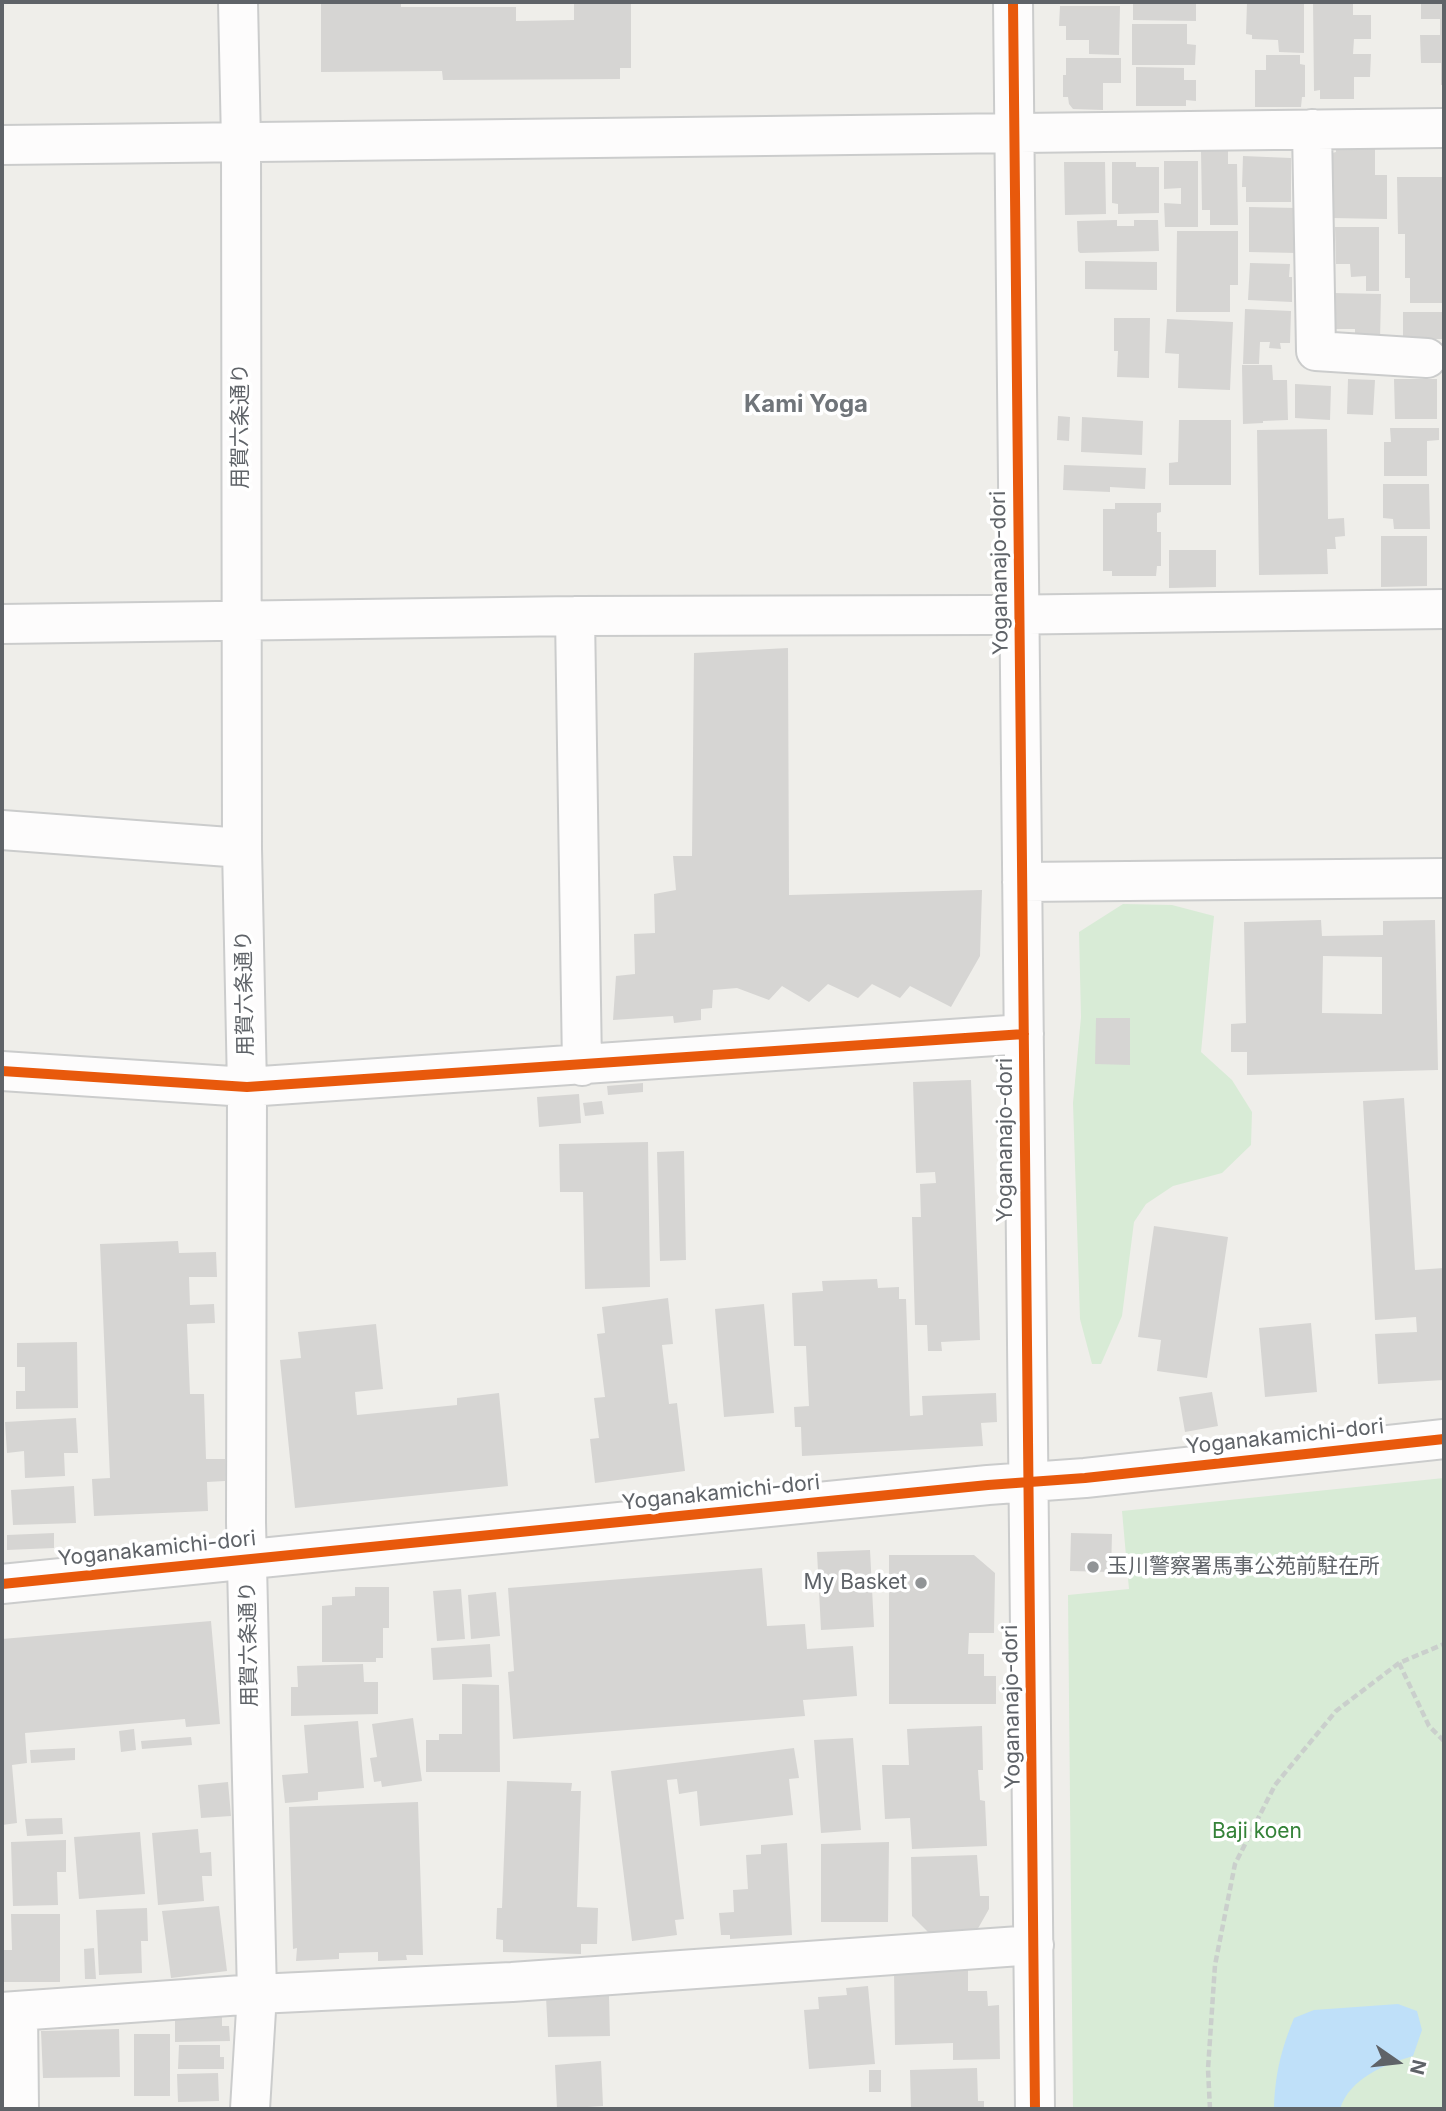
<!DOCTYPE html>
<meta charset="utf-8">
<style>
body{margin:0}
#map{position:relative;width:1446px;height:2111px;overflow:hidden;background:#efeeea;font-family:Inter,sans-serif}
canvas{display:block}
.frame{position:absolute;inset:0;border:4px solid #5f6368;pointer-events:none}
.north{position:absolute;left:1362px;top:2027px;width:70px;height:70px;-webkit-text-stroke:5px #fff;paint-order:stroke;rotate:104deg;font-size:19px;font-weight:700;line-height:28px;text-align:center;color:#5f6368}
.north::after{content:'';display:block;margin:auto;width:24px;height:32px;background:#5f6368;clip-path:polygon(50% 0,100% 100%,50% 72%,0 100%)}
</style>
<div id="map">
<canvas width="1446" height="2111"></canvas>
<div class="frame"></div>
<div class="north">N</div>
</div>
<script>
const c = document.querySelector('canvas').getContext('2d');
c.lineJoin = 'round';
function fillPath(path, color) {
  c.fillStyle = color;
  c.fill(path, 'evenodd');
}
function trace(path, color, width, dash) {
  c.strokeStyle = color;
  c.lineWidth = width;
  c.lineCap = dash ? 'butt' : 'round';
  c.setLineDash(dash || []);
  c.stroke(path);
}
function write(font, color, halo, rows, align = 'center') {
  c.font = font + ' Inter,"Noto Sans JP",sans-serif';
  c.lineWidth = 7;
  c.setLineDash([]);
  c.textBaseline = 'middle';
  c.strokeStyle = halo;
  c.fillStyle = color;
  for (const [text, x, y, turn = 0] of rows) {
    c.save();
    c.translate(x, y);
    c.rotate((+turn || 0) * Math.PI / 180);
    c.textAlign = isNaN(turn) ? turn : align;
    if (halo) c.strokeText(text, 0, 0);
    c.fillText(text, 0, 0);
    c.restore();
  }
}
fillPath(new Path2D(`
 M1123,904l49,1 42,11 -13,136 31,28 20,32 -1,33 -29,28 -49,13 -27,18 -12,18 -12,94 -21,48h-9l-12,-45 -7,-216 8,-86 -2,-85z
 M1444,1478v631h-371l-5,-514 61,-6 -7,-78z`), '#d8ebd6');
fillPath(new Path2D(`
 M1398,2004l19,7 5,19 -9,26c-29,9 -63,22 -73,53h-66c1,-35 7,-59 20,-91l20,-8z`), '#bfe0f9');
fillPath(new Path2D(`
 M321,2h80v5h115v14l58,-1v-18h57v66h-11v11l-177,1 -1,-9 -121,1z
 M1133,2h63v19l-63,-1z
 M1247,2h57v51l-25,-1 -1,-12 -26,-1v-4l-6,-1z
 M1313,2h40v13h18v24h-17l-1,15h18l-1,23h-16v22h-34v-9l-6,1z
 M1421,2h23v83h-3v-22h-20l-1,-28h20v-16h-19z
 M1060,6h60l-1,49 -30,-1v-14h-23v-14h-7z
 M1132,24h55v20l9,1 -1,20h-63z
 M1266,55h34v9l5,1v32h-3l-1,10h-46v-37h11z
 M1066,58h55v25h-18v27l-30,-1 -4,-5 -1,-7h-5v-22h3z
 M1136,67l48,1v12h12v21l-10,-1v6h-50z
 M1336,147l39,1v27h12v44l-55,-1v-65l4,-1z
 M1228,150v14h9l1,61h-28v-15h-8l-1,-59z
 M1243,156l48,2v44h-45v-15h-4z
 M1164,161h34v66h-33l-1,-24 17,1v-16l-17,1z
 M1064,162h41l1,52 -41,1z
 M1112,162h24v5h23v46l-41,1v-10l-6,-1z
 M1397,177h47v126h-34v-25h-5v-44h-7z
 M1249,207l48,1v45l-48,-1z
 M1117,220v6h17v-6h24l1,31 -79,2 -2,-2 -1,-30z
 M1335,227h44v64h-13v-15l-15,1 -1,-13h-14z
 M1177,231h61v54h-8v27h-54z
 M1085,261l72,1v28l-72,-1z
 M1250,263l40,1 -1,13h3v25l-44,-2z
 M1332,293l49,1 -1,46 -25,-1v-10h-24z
 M1245,309l46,2 -1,32h-10l1,6 -12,-1 1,-6h-10l-1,22h-16z
 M1403,312h41v27h-41z
 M1114,318h36l-1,60 -32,-1 1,-26h-4z
 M1167,319l66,3 -3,68 -52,-2 1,-34 -14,-1z
 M1242,365h30l1,15h14l1,40 -25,1v2l-20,1z
 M1348,379l27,1 -2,35 -26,-1z
 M1394,379h43v40h-42z
 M1295,384l36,2 -1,34 -35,-2z
 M1058,416l12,1 -1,24 -12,-1z
 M1082,417l61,4 -1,34 -61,-3z
 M1179,420h52v65h-62v-22l9,-1z
 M1390,428h49v12l-12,1v35h-43v-34h7z
 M1327,429l1,90 16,-1 1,18 -10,1 1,12h-9l1,25 -69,1 -2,-145z
 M1064,465l82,3 -1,21 -35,-2v5l-47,-2z
 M1383,484h46l1,45h-36l-1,-10 -10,-1z
 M1115,503h46v9l-4,1v19h4v34h-4l-1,10h-44v-5h-9v-62h12z
 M1381,536h46v50l-46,1z
 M1169,550h47v37l-47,1z
 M788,648l1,247 193,-5 -2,66 -29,51 -41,-21 -10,12 -28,-14 -14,14 -30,-14 -19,18 -27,-16 -13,14 -32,-12 -24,2 -1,18 -11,1v11l-27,3 -1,-7 -60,4 3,-44 19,-2 -1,-40 21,-1 -1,-39 22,-4 -3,-34h19l2,-203z
 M1321,920l1,16 61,-1v-14l52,-1 3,150 -191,5v-23h-16v-28l15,-1 -2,-101zM1323,956l59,1v57l-60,-1z
 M1096,1018h34v47l-35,-1z
 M971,1080l9,260 -39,2 1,9h-14l-1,-26h-12l-3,-108h9l-1,-33 16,-1 -1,-11 -19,1 -3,-91z
 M643,1083v9l-35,3 -1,-9z
 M579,1094l2,29 -42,4 -2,-30z
 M1404,1098l11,172 29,-2v112l-66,4 -3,-50 42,-2 -1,-15 -41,3 -12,-219z
 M602,1101l2,13 -19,2 -2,-13z
 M648,1142l2,145 -65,2 -2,-97h-23l-1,-48z
 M684,1151l2,109 -26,1 -3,-109z
 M1154,1226l74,11 -21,141 -50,-7 4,-31 -23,-3z
 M178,1241l1,12 37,-1 1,25h-28l1,28 24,-1 1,19 -28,1 3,70h14l2,65h19v22l-18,1 1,29 -114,5 -2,-37 18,-1 -10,-234z
 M877,1279l1,9 21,-1v12h7l4,117 13,-1 -1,-19 74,-3 1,29 -16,1 2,23 -181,10 -1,-29h-6l-1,-20 15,-1 -3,-60h-12l-2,-53 31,-2 -1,-10z
 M668,1298l5,46 -11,1 7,59 8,-1 8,68 -90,12 -5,-44 9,-1 -5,-40 11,-1 -8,-63 8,-1 -3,-26z
 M764,1304l10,109 -50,4 -9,-108z
 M1311,1323l6,69 -52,5 -6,-69z
 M376,1324l7,65 -28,3 2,23 100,-10v-7l42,-5 9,93 -213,22 -15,-148 21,-2 -3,-26z
 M77,1342l1,66 -62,1v-18h9v-24h-8v-24z
 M1212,1392l6,34 -33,6 -6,-35z
 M76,1418l2,35h-14l1,23 -40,2 -1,-27 -17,2 -2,-31z
 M74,1486l2,37 -63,2 -2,-35z
 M54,1533v15l-47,2v-15z
 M1071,1533l41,1 -1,38 -41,-1z
 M870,1550l4,77 -53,3 -4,-78z
 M889,1555h85l21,18 -1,60h-25l-1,21h16v22h12v28h-107z
 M762,1568l5,58 38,-2 2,25 46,-3 4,50 -54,4 2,16 -292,23 -5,-67 6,-1 -6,-83z
 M355,1587h34v41h-6v30h-7v4h-54v-56l10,-1v-8l23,-1z
 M461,1589l4,50 -28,2 -4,-50z
 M496,1592l4,44 -29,3 -3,-44z
 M211,1621l9,103 -34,3 -1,-8 -160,14 2,30 -15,2 5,58 -15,2v-186z
 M490,1644l2,33 -59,3 -2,-32z
 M363,1664l1,18h14v32l-87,2v-29h7l-1,-21z
 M462,1684l37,1 1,87h-74v-32h13v-6h23z
 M413,1718l9,63 -40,6 -1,-6 -7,1 -4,-24 7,-1 -5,-33z
 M358,1721l6,67 -46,4v8l-33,3 -3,-28 26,-2 -4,-48z
 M982,1726l1,44h-5l2,30 5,1 2,45 -75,3 -2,-31 -25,1 -3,-54h27l-2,-36z
 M134,1729l2,21 -15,2 -2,-21z
 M191,1737l1,8 -50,4 -1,-8z
 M853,1738l8,92 -40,3 -7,-93z
 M75,1748v12l-44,3 -1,-13z
 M794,1748l5,30 -10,1 4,36 -93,11 -3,-35 -18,3 -2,-15 -10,1 17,139 -9,1 2,15 -45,6 -21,-170z
 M507,1781l65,2 -1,8h10l-4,116 21,1 -1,36h-16v10l-78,-2v-12l-7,-1 1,-31h5z
 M228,1782l3,34 -30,2 -3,-33z
 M418,1802l5,153h-17l1,5 -29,1v-9l-39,1v6l-43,2 1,-13 -4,1 -4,-142z
 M62,1818l1,16 -36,2 -2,-17z
 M198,1829l2,24 11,-1 1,24h-10l2,25 -46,4 -6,-72z
 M140,1832l5,62 -66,5 -5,-62z
 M66,1840v32h-9l1,33 -45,1 -2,-64z
 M889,1842l-1,80h-67v-78z
 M787,1843l5,92 -62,4v-4h-9l-2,-22 15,-1 -1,-22 15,-1 -2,-34 15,-1v-9z
 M977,1855l3,41h9v13l-13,23 -47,1 -17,-17 -1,-59z
 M219,1906l8,65 -56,7 -9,-67z
 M147,1908l1,33h-7l1,32 -43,2 -3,-65z
 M11,1914h49v68h-58v-32h10z
 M94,1948l2,31h-11l-1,-30z
 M968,1970v21h19l1,15 11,-1 1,54 -47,1v-17l-58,2 -1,-73z
 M868,1986l7,78 -66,5 -5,-59 15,-1 -1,-12 29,-2 -1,-7z
 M609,1996l1,40 -62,1 -2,-40z
 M222,2017v9h7l1,15 -55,1v-24z
 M119,2029l1,48 -77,1 -2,-47z
 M134,2034h36v62h-36z
 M179,2045h41v12h4v12h-46z
 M601,2061l2,45 -46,3 -2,-44z
 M977,2068l1,33h6v8h-73l-1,-39z
 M869,2070h12v22h-12z
 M218,2073l1,28 -41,1 -1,-28z`), '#d6d5d3');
const minor = new Path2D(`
 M238,2l3,140 1,706 5,239 -1,435 11,472 -7,115
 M1013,2l22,2107
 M1312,129l4,222 111,7
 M2,145l1442,-17
 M575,616l7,450
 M2,624l573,-8 416,-1 453,-6
 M2,830l240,18
 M1022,882l422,-4
 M2,1071l245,16 777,-53
 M2,1584l986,-99 97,-7 359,-39
 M18,2011l1,98
 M2,2012l255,-18 255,-12 522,-37`);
trace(minor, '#cbcccc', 42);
trace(new Path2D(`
 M1399,1663l30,63 15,15
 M1210,2109l-2,-40 7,-104 20,-101 40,-79 61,-74 63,-48 45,-19`), '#cacfcc', 4.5, [7, 3.5]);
trace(minor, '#fdfcfc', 38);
trace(new Path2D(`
 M1013,2l22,2107
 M2,1071l245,16 777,-53
 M2,1584l986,-99 97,-7 359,-39`), '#e8590c', 10);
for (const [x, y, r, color] of [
 [1093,1567,7,"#919496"],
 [921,1583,7,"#919496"]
]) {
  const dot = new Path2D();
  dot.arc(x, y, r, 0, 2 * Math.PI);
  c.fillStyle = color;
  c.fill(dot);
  trace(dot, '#fff', 2.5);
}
write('21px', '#5f6368', '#fff', [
 ["用賀六条通り",241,426,-90],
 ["Yogananajo-dori",1000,573,-91],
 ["用賀六条通り",245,993,-91],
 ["Yogananajo-dori",1006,1140,-90],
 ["Yoganakamichi-dori",1285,1437,-6],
 ["Yoganakamichi-dori",721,1493,-6],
 ["Yoganakamichi-dori",157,1549,-6],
 ["用賀六条通り",249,1644,-91],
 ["Yogananajo-dori",1012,1707,-91]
]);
write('21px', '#5f6368', '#fff', [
 ["玉川警察署馬事公苑前駐在所",1107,1567],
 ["My Basket",907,1583,"right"]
], 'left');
write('21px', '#348238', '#fff', [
 ["Baji koen",1257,1832]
]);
write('bold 24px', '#70757a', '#fff', [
 ["Kami Yoga",806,405]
]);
</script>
